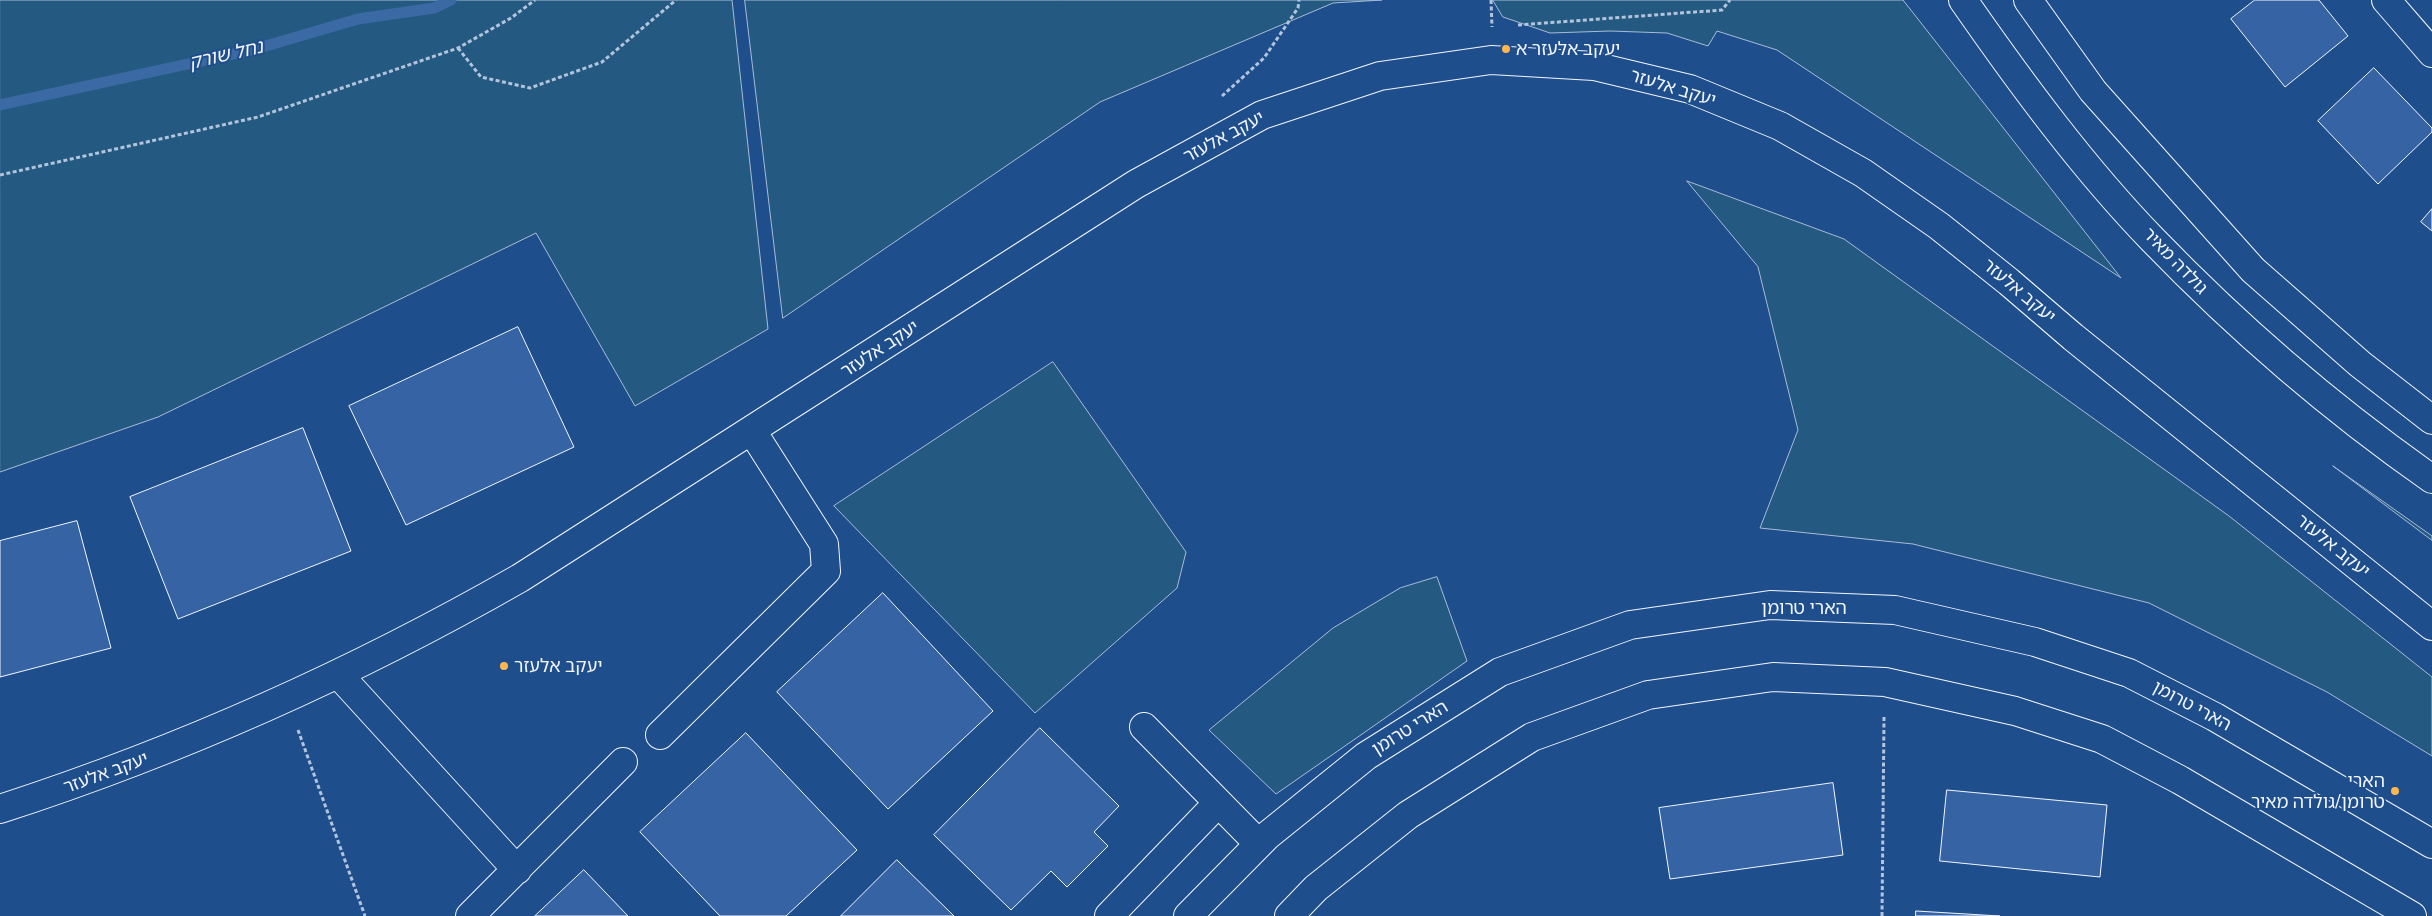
<!DOCTYPE html>
<meta charset="utf-8">
<style>
body{margin:0}
canvas{display:block;background:#1f4e8c}
</style>
<canvas width="2432" height="916"></canvas>
<script>
const c = document.querySelector('canvas').getContext('2d');
c.lineJoin = 'round';
function fillPath(path, color) {
  c.fillStyle = color;
  c.fill(path, 'evenodd');
}
function trace(path, color, width, dash) {
  c.strokeStyle = color;
  c.lineWidth = width;
  c.lineCap = dash ? 'butt' : 'round';
  c.setLineDash(dash || []);
  c.stroke(path);
}
function write(font, color, halo, rows, align = 'center') {
  c.font = font + ' "Public Sans","Noto Sans Hebrew",sans-serif';
  c.lineWidth = 4;
  c.setLineDash([]);
  c.textBaseline = 'middle';
  c.strokeStyle = halo;
  c.fillStyle = color;
  for (const [text, x, y, turn = 0] of rows) {
    c.save();
    c.translate(x, y);
    c.rotate((+turn || 0) * Math.PI / 180);
    c.textAlign = isNaN(turn) ? turn : align;
    if (halo) c.strokeText(text, 0, 0);
    c.fillText(text, 0, 0);
    c.restore();
  }
}
const green = new Path2D(`
 M0,0h732l36,329 -133,77 -99,-173 -378,184 -158,55z
 M745,0h637l-49,3 -233,99 -317,216z
 M1493,0h410l218,278 -344,-228 -60,-19 -9,15 -41,-13 -57,-2 -60,2 -47,-16z
 M1687,181l157,58 385,277 203,161v79l-105,-64 -178,-89 -236,-59 -153,-16 38,-98 -40,-163z
 M1053,362l133,190 -9,36 -142,125 -201,-207z
 M2333,466l99,70v4z
 M1437,577l30,84 -191,133 -67,-64 124,-102 67,-40z`);
fillPath(green, '#245a82');
trace(green, '#a8bbd7', 1);
trace(new Path2D(`
 M0,105l252,-55 106,-31 76,-11 17,-8`), '#3b69a3', 11);
const building = new Path2D(`
 M2255,0h64l29,36 -63,51 -54,-68z
 M2374,68l58,60v4l-54,52 -60,-63z
 M2432,209v22l-11,-9z
 M518,327l56,120 -168,78 -57,-119z
 M303,428l48,123 -173,68 -48,-122z
 M77,521l34,127 -111,29v-136z
 M883,593l110,118 -105,98 -111,-117z
 M1040,728l79,78 -25,26 14,14 -41,41 -16,-16 -40,39 -77,-75z
 M746,733l111,117 -71,66h-66l-80,-84z
 M1833,783l10,72 -173,24 -11,-71z
 M1947,790l160,15 -7,72 -160,-16z
 M897,860l57,56h-113z
 M584,870l44,46h-93z
 M1916,911l84,5h-84z`);
fillPath(building, '#3563a3');
trace(building, '#f2f6ff', 1);
const minor = new Path2D(`
 M2386,0l46,53
 M339,675l178,195
 M1144,727l115,117
 M660,735l166,-164 -2,-27 -72,-113
 M0,809c182,-59 354,-136 520,-231l616,-394 126,-69 118,-39 111,-16 103,6 96,23 90,37 83,47 76,53 70,56 64,55 359,289
 M470,916l153,-154
 M1109,916l109,-113
 M1188,916l80,-81 98,-79 134,-84 130,-47 140,-20 125,5 140,32 94,31 86,44 217,127
 M1289,916l27,-28 92,-73 124,-78 116,-42 125,-18 112,5 130,29 87,28 78,41 232,136`);
const major = new Path2D(`
 M1963,0c57,82 121,169 190,240 85,88 179,169 279,239
 M2028,0l65,91 160,179 107,94 72,56`);
trace(minor, '#f2f6ff', 30);
trace(major, '#f2f6ff', 30);
trace(new Path2D(`
 M1491,0l1,27
 M1518,25l204,-15 8,-10
 M458,48l23,29 49,11 72,-26 74,-62
 M1222,96l42,-38 34,-50 1,-8
 M0,175l258,-58 200,-69 53,-30 24,-18
 M298,730l67,186
 M1882,916l2,-199`), '#b3c4dc', 3, [4, 2.5]);
trace(minor, '#1f4e8c', 28);
trace(major, '#1f4e8c', 28);
for (const [x, y, r, color] of [
 [1506,49,5,"#ffb74d"],
 [504,666,5,"#ffb74d"],
 [2395,791,5,"#ffb74d"]
]) {
  const dot = new Path2D();
  dot.arc(x, y, r, 0, 2 * Math.PI);
  c.fillStyle = color;
  c.fill(dot);
  trace(dot, '#1f4e8c', 2);
}
write('18px', '#f2f6ff', '#1f4e8c', [
 ["יעקב אלעזר א",1516,49],
 ["יעקב אלעזר",514,666],
 ["הארי",2385,781,"right"],
 ["טרומן/גולדה מאיר",2385,802,"right"]
], 'left');
write('18px', '#f2f6ff', '#1f4e8c', [
 ["יעקב אלעזר",1673,88,17],
 ["יעקב אלעזר",1224,137,-28],
 ["גולדה מאיר",2175,261,46],
 ["יעקב אלעזר",2019,291,40],
 ["יעקב אלעזר",880,349,-33],
 ["יעקב אלעזר",2333,546,39],
 ["הארי טרומן",1804,608],
 ["הארי טרומן",2192,706,28],
 ["הארי טרומן",1410,728,-32],
 ["יעקב אלעזר",106,773,-20]
]);
write('italic 19px', '#f2f6ff', '#1f4e8c', [
 ["נחל שורק",226,55,-13]
]);
</script>
